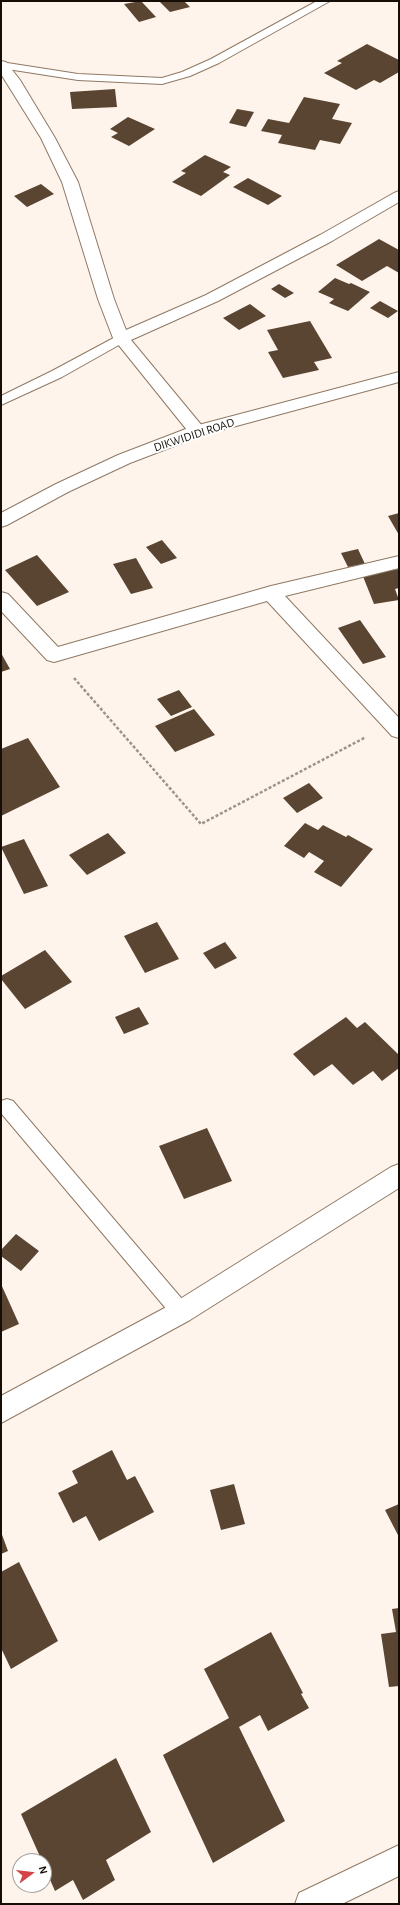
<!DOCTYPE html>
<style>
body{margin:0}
#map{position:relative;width:400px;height:1905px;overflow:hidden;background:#fef4eb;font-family:"Alegreya Sans",sans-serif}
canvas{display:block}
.frame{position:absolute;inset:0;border:2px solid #160e06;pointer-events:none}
.north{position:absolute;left:12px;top:1853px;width:40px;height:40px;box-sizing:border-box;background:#fff;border:1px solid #a29f9b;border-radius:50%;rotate:75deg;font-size:11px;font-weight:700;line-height:16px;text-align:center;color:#160e06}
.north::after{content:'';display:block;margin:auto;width:14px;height:18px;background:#d34446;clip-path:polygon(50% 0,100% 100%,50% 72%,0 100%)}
</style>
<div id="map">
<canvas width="400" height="1905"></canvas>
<div class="frame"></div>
<div class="north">N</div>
</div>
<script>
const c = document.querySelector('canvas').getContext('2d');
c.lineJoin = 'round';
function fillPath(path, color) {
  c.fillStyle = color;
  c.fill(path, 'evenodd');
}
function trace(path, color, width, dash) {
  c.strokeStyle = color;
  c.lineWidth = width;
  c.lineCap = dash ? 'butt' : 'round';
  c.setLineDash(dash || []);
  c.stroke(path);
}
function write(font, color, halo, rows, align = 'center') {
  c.font = font + ' "Alegreya Sans",sans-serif';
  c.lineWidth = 4;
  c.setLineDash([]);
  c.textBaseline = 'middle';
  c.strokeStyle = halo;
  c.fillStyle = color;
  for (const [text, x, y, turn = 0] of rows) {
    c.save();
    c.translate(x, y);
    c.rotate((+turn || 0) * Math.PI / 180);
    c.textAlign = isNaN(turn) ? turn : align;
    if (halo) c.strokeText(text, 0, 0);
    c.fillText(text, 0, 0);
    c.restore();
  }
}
fillPath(new Path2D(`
 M141,1l15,16 -17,5 -15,-18z
 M159,1h25l6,6 -20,5z
 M367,44l32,16v12l-19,11 -6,-3 -18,10 -32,-17 18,-10 -5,-2z
 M115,89l2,18 -45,2 -2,-17z
 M304,97l36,7 -8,15 20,4 -12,21 -20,-4 -5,10 -37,-7 4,-8 -21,-4 7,-12 21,4z
 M237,109l17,3 -8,15 -17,-4z
 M128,117l27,12 -26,17 -18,-9 7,-4 -8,-4z
 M205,155l26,12 -8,5 7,3 -29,21 -29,-14 14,-9 -5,-2z
 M248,178l34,18 -14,9 -35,-18z
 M41,184l13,10 -27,13 -13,-11z
 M379,239l20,11v23l-12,-7 -25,15 -26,-16z
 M335,278l14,6 2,-1 19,9 -22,19 -19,-8 5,-4 -16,-7z
 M279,284l15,9 -9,5 -14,-9z
 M380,301l18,10 -10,7 -18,-10z
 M250,304l16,12 -27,14 -16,-12z
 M310,321l22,37 -18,4 5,8 -36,8 -15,-26 10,-2 -11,-20z
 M399,513v22l-11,-19z
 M162,540l15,18 -16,6 -15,-17z
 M358,549l7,15 -17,3 -7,-14z
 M37,555l32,37 -32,14 -32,-36z
 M136,558l17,30 -22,6 -18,-30z
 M399,569v19l-4,1 4,11 -25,4 -12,-30z
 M360,620l26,37 -23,7 -25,-36z
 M1,653l9,16 -9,3z
 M179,690l13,17 -21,9 -14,-17z
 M194,709l21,26 -40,17 -20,-26z
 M28,738l32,49 -59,29v-67z
 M309,783l14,15 -26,15 -14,-15z
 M305,823l13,7 5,-5 23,12 2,-2 25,14 -32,38 -27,-15 10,-11 -15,-9 -5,6 -20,-12z
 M108,833l18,20 -39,22 -18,-20z
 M24,839l24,47 -24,8 -23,-47z
 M157,922l22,37 -34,14 -21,-37z
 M225,942l12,16 -22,11 -12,-16z
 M45,950l27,32 -47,27 -24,-30v-3z
 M139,1007l10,17 -25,10 -9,-17z
 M346,1017l11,11 8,-6 34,33v13l-17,13 -9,-10 -20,14 -21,-21 -18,12 -21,-22z
 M207,1128l25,53 -48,18 -25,-53z
 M16,1234l23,17 -18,20 -20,-15v-6z
 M1,1284l18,40 -18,8z
 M112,1450l15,30 8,-4 19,36 -55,29 -13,-25 -13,7 -15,-30 20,-10 -6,-12z
 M234,1484l11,40 -24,6 -11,-40z
 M399,1504v33l-14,-27z
 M1,1532l7,19 -7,3z
 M19,1562l39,79 -47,28 -10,-21v-76z
 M399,1608v78l-10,1 -8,-53 15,-2 -4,-23z
 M271,1632l32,61 -2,1 8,14 -41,23 -8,-16 -21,12 46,94 -72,42 -50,-108 66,-37 -25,-49z
 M116,1758l35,74 -45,28 9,20 -32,20 -10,-20 -18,11 -11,-25v-5h-2l-21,-47z`), '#594532');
const service = new Path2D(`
 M317,1h13l-111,62 -29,13 -28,8 -84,-4 -77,-12v-6l77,12 84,4 20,-6 29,-13z
 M121,334l5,1 1,3 -1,3 -64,36 -61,28v-9l51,-25z
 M7,1099l6,2 175,205 3,6 -3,6 -7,3 -7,-3 -173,-205v-12z`);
const minor = new Path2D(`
 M1,61l5,1 14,18 35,58 23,44 36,117 12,31 80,-35 114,-60 74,-42 5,-2v11l-67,39 -114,60 -87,39 72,87 3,4 -3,4 -6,2 -6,-2 -78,-97 -15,-39 -36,-117 -21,-44 -40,-64z
 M399,556v12l-114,28 114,122v20l-7,-2 -125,-135 -213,61 -7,-2 -46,-49v-19l7,2 50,53 213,-61z
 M399,1164v24l-209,132 -189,103v-27l171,-92 219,-137z
 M399,1845v31l-57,28h-47l4,-11z`);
const tertiary = new Path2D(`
 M399,372v10l-196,53 -73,28 -62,29 -61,33 -6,2v-14l55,-29 62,-29 73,-28z`);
trace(service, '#8f7964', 2);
trace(minor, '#8f7964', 2);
trace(tertiary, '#8f7964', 2);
trace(new Path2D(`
 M74,678l127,146 165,-87`), '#9c938a', 2.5, [3, 2]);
fillPath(service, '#fff');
fillPath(minor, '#fff');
fillPath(tertiary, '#fff');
write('12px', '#160e06', '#fff', [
 ["DIKWIDIDI ROAD",194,435,-18]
]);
</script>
